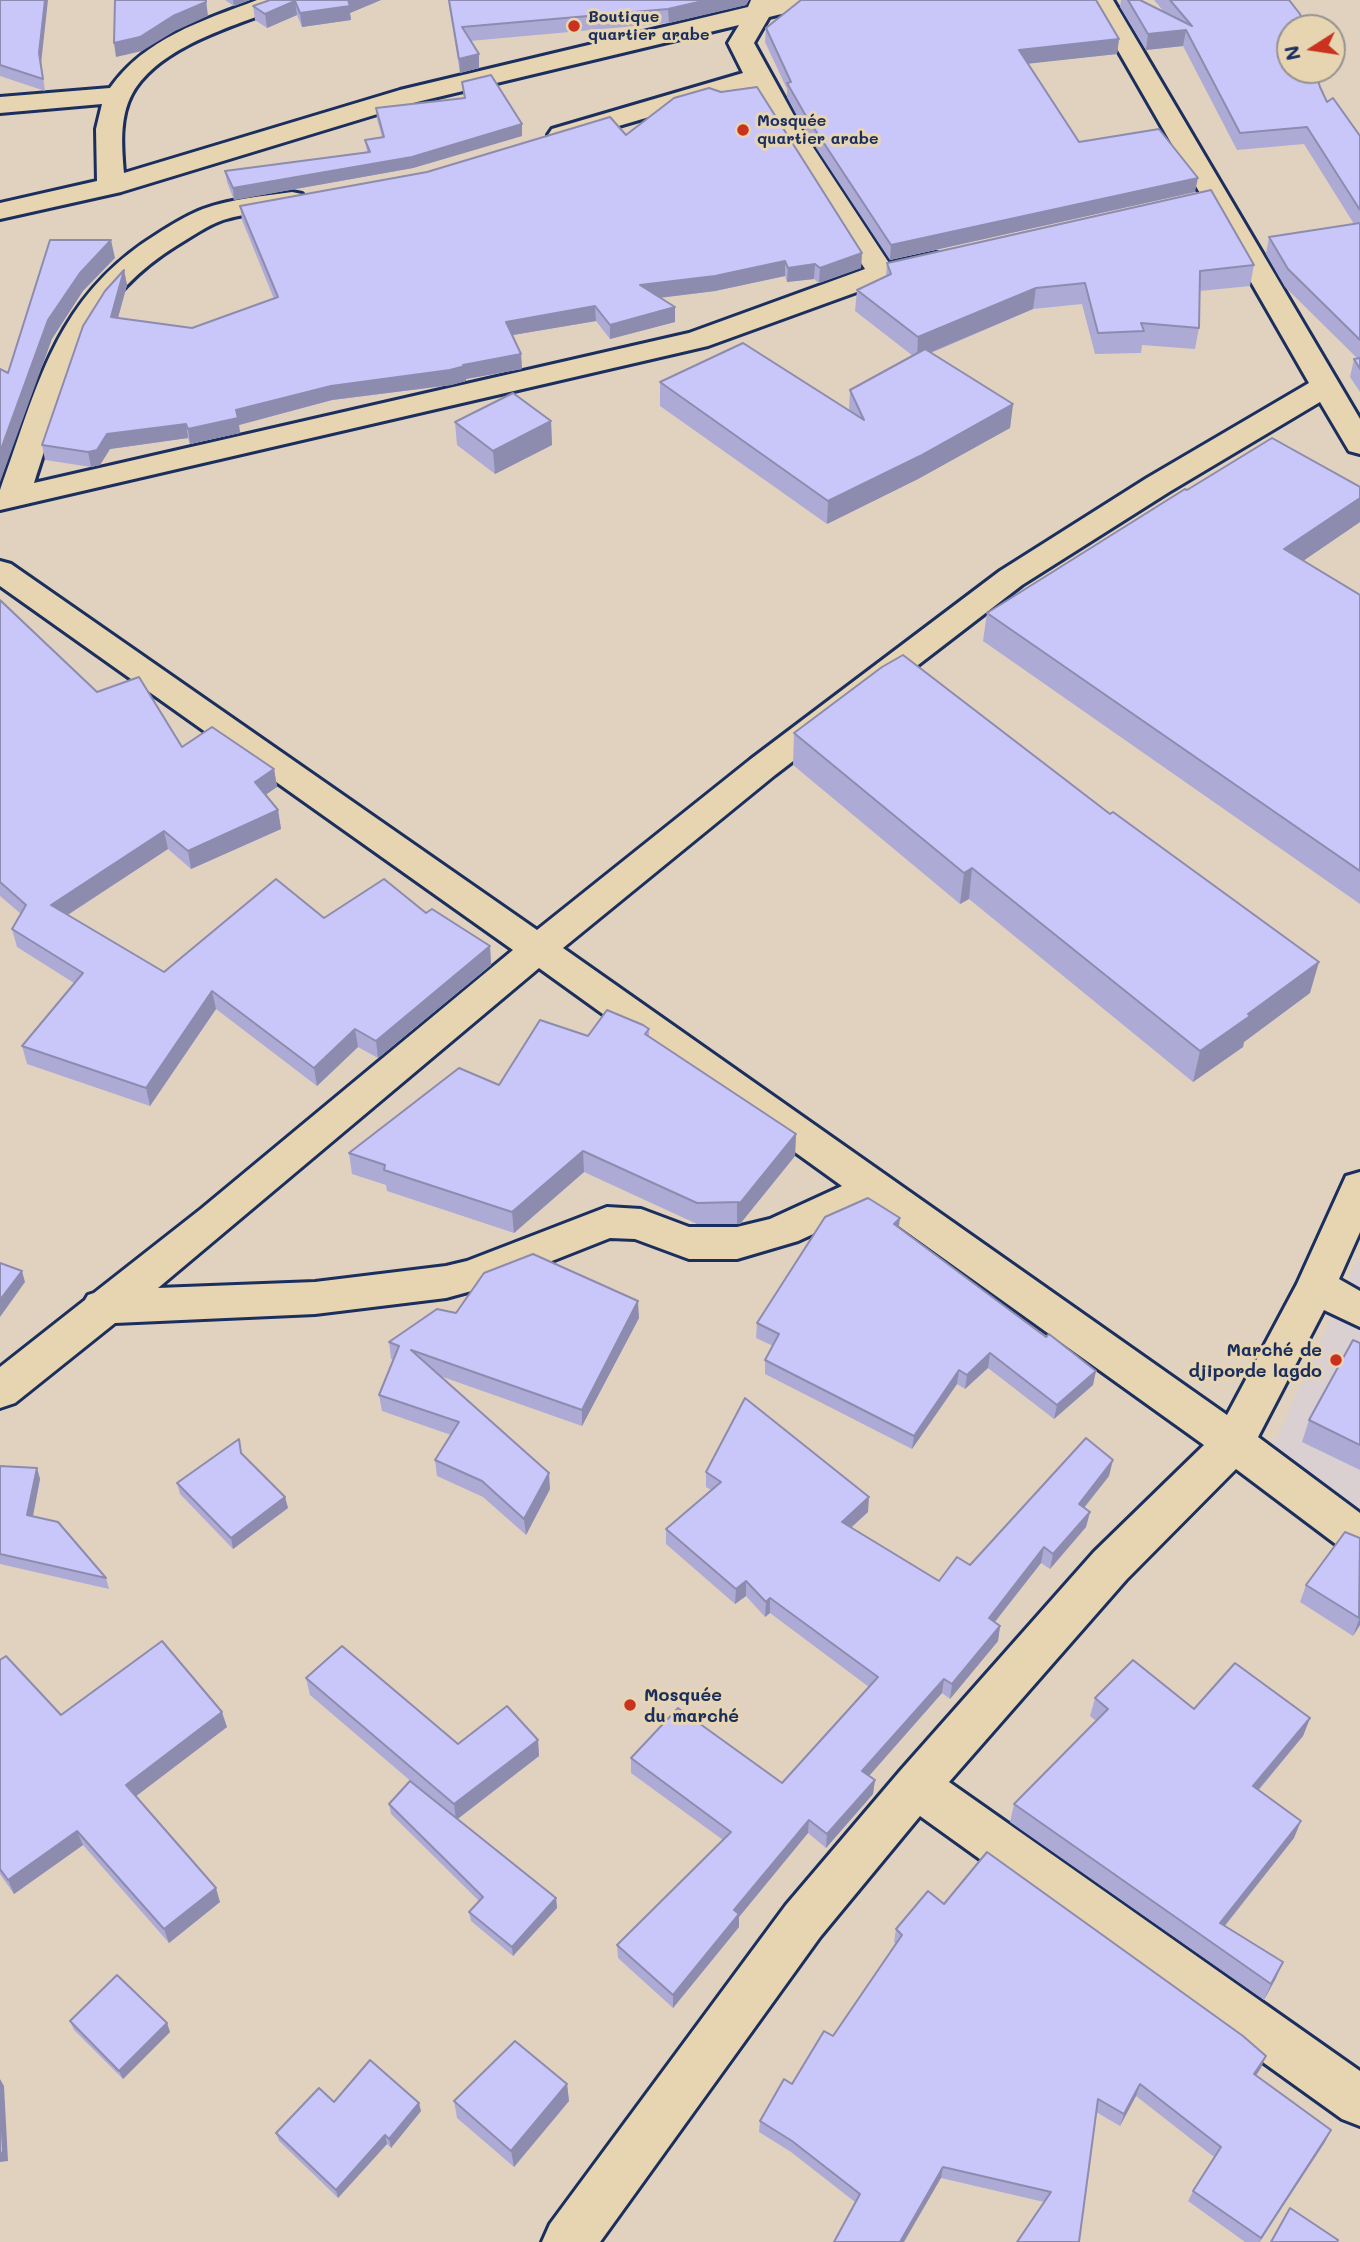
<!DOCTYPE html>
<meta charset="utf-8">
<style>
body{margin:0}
#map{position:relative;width:1360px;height:2242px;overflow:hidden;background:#e1d2c0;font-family:Mali,sans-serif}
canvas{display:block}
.north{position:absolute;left:1276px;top:14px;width:70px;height:70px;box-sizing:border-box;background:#e7d5b2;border:2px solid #959390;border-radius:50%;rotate:258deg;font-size:19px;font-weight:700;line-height:28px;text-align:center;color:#1b2f5e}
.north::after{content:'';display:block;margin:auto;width:24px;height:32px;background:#c8321e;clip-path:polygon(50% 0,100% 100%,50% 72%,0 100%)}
</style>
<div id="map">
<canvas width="1360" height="2242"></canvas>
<div class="north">N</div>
</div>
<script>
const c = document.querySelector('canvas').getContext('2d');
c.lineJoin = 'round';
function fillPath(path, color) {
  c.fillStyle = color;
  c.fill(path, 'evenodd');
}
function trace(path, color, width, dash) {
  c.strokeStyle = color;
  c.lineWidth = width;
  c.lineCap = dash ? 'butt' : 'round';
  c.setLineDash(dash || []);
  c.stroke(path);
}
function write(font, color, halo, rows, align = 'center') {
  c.font = font + ' Mali,sans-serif';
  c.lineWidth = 6;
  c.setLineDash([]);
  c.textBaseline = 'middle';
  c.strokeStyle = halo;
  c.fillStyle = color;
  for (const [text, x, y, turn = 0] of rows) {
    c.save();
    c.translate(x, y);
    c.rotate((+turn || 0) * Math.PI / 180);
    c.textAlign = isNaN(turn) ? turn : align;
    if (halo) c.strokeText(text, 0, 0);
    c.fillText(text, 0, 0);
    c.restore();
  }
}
fillPath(new Path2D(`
 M1360,1255v280l-96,-69z`), '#dacfd1');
const minor = new Path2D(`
 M257,0h35l-3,5c-49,19 -130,40 -157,89 -13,24 -10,54 -8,79l276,-83 348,-83 3,-7h71l-3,5 -50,12 -15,26 49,89 86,131 47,-10 10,2 4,6 -4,6 -56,13 -182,66 -708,164v-20c38,-104 55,-193 157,-256 14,-9 30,-19 46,-25 28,-10 60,-13 89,-17l10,2 4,6 -4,6c-26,6 -54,6 -79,14 -17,6 -32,17 -47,26 -94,59 -109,138 -142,237l655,-150 176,-64 -71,-109 -43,-73 -190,56 -9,-2 -4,-6 4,-6 191,-56 -15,-30 11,-18 -322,77 -296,90 -121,27v-16l97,-22 -1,-52 6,-25 -102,9v-16l110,-9c35,-50 92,-67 147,-88z
 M1089,0h24l247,419v35l-11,-3 -29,-49 -151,90 -147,93 -247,190 -212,173 664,467 70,-131 49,-108 14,-4v60l-21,47 21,12v36l-36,-17 -66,127 102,76v44l-15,-6 -109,-82 -110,111 -177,202 411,289v55l-18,-7 -422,-303 -100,121 -220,305h-58l8,-18 236,-319 114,-134 194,-219 110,-107 -332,-238 -74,34 -61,18h-48l-54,-20 -25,-1 -124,49 -40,11 -131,16 -200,9 -100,80 -15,5v-41l85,-67 3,-5 6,-2 107,-84 312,-259 -513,-364v-25l11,3 526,366 214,-171 249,-188 147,-93 162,-95zM539,968l303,218 -72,33 -33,8h-48l-48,-18 -34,-2 -140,54 -21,5 -131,16 -157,6z`);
trace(minor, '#1b2f5e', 6);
fillPath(minor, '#e7d5b2');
fillPath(new Path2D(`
 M0,0l41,64 4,27 -45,-15z
 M225,0h25l-16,6z
 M270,0h111l-31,13 1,7 -49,7 -5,-12 -30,13 -12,-8 -2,-14z
 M448,0h301l-3,5 -77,18 -199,18 9,13v14l-19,5z
 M1121,0h19l25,13 -11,-13h135l31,87 7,15 33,34v256l-10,-15 4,-18h4l-73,-72 -19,-33 3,-17 85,-13 -50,-80 -67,6 -54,-104 -37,4 -26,-43z
 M766,28l353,11 -2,15 -89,9 51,79 116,50 -305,68 -85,-129 -18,-34v-8l-22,-47z
 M462,82l60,42v12l-109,32 -179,32 -7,-18 -2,-11 142,-19 -2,-12 17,-3 -5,-18 -1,-11 88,-10z
 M626,135l236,118 -1,15 -42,15 -5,-4 -27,3 -2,-6 -70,15 -55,7 15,9v15l-65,17 -14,-18 -83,14 8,19 1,15 -56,10v2l-15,4 -119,15 -93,25 1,8 -50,11 -2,-6 -78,11 -10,16 -9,2 -46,-7 -3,-15 82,-175 3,15 -9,33 74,10 82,-29 -32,-79 -2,-14z
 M887,263l367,2 -4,21 -50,5 -1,37 -4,21 -53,-4 -1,8 -46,1 -13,-50 -49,5 -102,44 82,51 -3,24 -92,51 -91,45 -167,-118v-24l189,28 1,-20 63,-34 -58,-45 2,-21 29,-14z
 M551,421l1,24 -57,29 -38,-29 -2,-23z
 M1360,522l-57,39 57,34v309l-377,-263 4,-28z
 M0,600l97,92 85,55 92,22 3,18 -12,8 13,15 3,19 -90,40 -23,-20 -100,66 96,57 160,-54 102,-5 64,33 1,19 -113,93 -20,-11 -41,39 -101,-77 -66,97 -123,-42 -5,-18 52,-63 -57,-36 -5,-18 9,-15 -21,-18z
 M794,733l516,260 -66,49 -1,5 -50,35 -224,-183 -9,5 -167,-139z
 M649,1029v8l147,97 -1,22 -55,68h-43l-113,-52 -70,61 -127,-42 -1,-6 -34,-11 -3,-21 150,-68 89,-49z
 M899,1228l194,157 -39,34 -66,-51 -23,21 -8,-5 -45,65 -147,-75v-14l8,-14 -17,-8 1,-15z
 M456,1313l183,5 -57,108 -142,-50 110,113 -24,46 -43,-38 -46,-21 -2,-16 16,-25 -69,-24 -3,-16 15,-35 -3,-1 -2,-17z
 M1360,1343v127l-58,-28 7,-22z
 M242,1454l43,43 3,11 -55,41 -53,-55 -3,-11z
 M0,1466l37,2 3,11 -7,37 73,62 3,11 -109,-25z
 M706,1472l162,40 -17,15 88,54 31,-16 139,-89 -25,32 6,4 -4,15 -36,42 -9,-6 -46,59 5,4 -2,15 -48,58 -8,-6 -73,83 6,4 -2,14 -47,54 -18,-15 -69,84v10l-66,81 -55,-50 -1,-13 106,-105 -92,-67v-15l151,25 87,-96 -99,-74 -5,4 -19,-21 -11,8 -69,-60v-15l45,-39 -5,-3z
 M1360,1538v87l-7,11 -53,-34 6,-17z
 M0,1660l61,55 166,12 -91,69 84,106 -51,41 -86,-98 -69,49 -14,-20z
 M306,1678l152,66 80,-4 1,16 -81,63 98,79 1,10 -44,48 -42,-35 -2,-9 10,-11 -88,-87 -2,-10 31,-15 -110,-94z
 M1095,1698l99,11 116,9 -7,18 -44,54 35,48 -69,88 51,52 -12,22 -254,-178 4,-18 82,-83 -6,-5z
 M944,1904l322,152 -10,19 69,67 -65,100h-15l-57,-41 5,-10 21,-34 -78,-61 -16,30 -24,-14 -17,130 -35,-40 -103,-24 -86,24 -64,-50 -32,-20 1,-11 73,-85 63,-92 -2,-2 2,-13z
 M70,2021l97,2 3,9 -47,47 -49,-49z
 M567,2084l2,17 -55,66 -57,-49 -3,-17z
 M334,2102l87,9 -30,37 -4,-4 -49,54 -59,-57 -3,-8z`), '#adabd6');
fillPath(new Path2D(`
 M45,0h3l-7,64 4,27 -6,-38z
 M206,0l2,16 -33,15 -33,20 -26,6 -2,-14 59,-27z
 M233,0h17l-16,6z
 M348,0h33l-31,13 1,7 -49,7 -2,-14z
 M707,0h42l-3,5 -77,18 -1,-14z
 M295,1l2,14 -30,13 -2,-14z
 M1186,30l-3,16 -37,4 2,-16z
 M1119,39l-2,15 -100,11 2,-15z
 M479,54v14l-19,5 -1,-14z
 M522,124v12l-109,32 -179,32 -1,-12z
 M1198,178l-3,14 -305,68 1,-15z
 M111,240l4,18 -32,33 -31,48 -52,143v-30l48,-132 32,-47z
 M862,253l-1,15 -42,15 1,-15z
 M785,261v15l-70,15 -74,9 -1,-15z
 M815,264l-1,15 -27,3 1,-14z
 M124,270l3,15 -13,47 -3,-15z
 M1036,288l-3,21 -116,49 1,-21z
 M595,306l1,15 -89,15 -1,-14z
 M675,307v15l-65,17v-14z
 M521,354l1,15 -56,10v2l-15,4 -119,15 -93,25 1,8 -50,11 -2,-15 48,-19 95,-24 132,-21z
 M1013,404l-3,24 -92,51 -91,45 1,-23z
 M551,421l1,24 -57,29 -2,-23z
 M186,424l2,14 -78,11 -10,16 -9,2 -3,-15 19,-18z
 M1360,498v24l-82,56 6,-29z
 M274,769l3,18 -19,13 -3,-18z
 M278,810l3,19 -90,40 -3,-18z
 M164,831l4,18 -113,74 -4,-18z
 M972,868l-3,31 -9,5 4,-31z
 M490,946l1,19 -113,93 -2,-17z
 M1319,962l-9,31 -66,49 -1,5 -50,35 7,-31 48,-37z
 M212,991l4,18 -66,97 -4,-18z
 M355,1029l3,18 -41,39 -3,-18z
 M796,1134l-1,22 -55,68h-3v-21z
 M583,1151l1,21 -70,61 -2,-21z
 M900,1218l-2,15 -4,-9z
 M22,1271l3,11 -25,35v-17z
 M638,1301l1,17 -57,108v-16z
 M990,1353l-2,15 -23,21 2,-14z
 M959,1370l-2,14 -45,65 2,-13z
 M1096,1371l-3,14 -39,34 3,-14z
 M1113,1460l-4,16 -34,43 4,-15z
 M37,1468l3,11 -9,47 -4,-11z
 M549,1473l1,16 -24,46 -2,-16z
 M285,1497l3,11 -55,41 -2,-11z
 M869,1497l-1,15 -27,25 1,-15z
 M1090,1512l-4,15 -36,42 3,-15z
 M1044,1547l-3,16 -55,70 3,-15z
 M746,1581v15l-11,8 1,-15z
 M770,1598v15l-5,4 1,-15z
 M1360,1617v8l-7,11z
 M1000,1626l-2,15 -48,58 2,-15z
 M944,1679l-2,14 -81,92 1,-14z
 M222,1712l5,15 -96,73 -5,-15z
 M1310,1718l-7,18 -56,67 6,-17z
 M538,1740l1,16 -83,64 -2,-16z
 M875,1780l-2,14 -47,54 1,-14z
 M809,1820l-1,13 -69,84v10l-66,81v-13l61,-85z
 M1301,1821l-7,17 -80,101 6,-16z
 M77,1831l6,14 -69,49 -6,-14z
 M216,1888l4,14 -51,41 -5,-14z
 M556,1898l1,10 -44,48 -1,-9z
 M1283,1962l-7,16 -12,22 7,-16z
 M167,2023l3,9 -47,47 -4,-8z
 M1266,2056l-5,12 -12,18 5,-12z
 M0,2079l4,7 4,75 -8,1z
 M567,2084l2,17 -55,66 -3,-16z
 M1140,2084l-4,12 -16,30 4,-12z
 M419,2103l2,8 -30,37 -2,-9z
 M1331,2130l-6,12 -66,100 2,-4z
 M385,2135l2,9 -49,54 -2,-8z
 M943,2167l-2,11 -37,64h-4z`), '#8d8bae');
const building = new Path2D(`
 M0,0h45l-6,53 4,26 -43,-14z
 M115,0h91v2l-33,14 -33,21 -26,6z
 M270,0h78l2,6 -50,7 -5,-12 -30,13 -12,-8z
 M449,0h258l-39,9 -206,18 17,27 -20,5z
 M801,0h295l23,39 -100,11 60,92 80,-13 39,49 -307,67 -85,-129 -19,-33 4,-1 -25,-54z
 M1128,0h12l52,26 -22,-26h119l11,14 4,14h-14v42h25l5,17 7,15 6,-4 27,38v74l-53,-83 -67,6 -54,-103 -38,4z
 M491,75l31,49 -110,33 -179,31 -8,-17 145,-19 -5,-12 19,-3 -8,-29 89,-10 -3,-16z
 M757,87l105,166 -42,15 -5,-4 -27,4 -3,-7 -70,15 -75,9 35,22 -65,18 -15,-19 -89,16 15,32 -58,11 2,1 -15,4 -119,16 -95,24 2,8 -50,11 -2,-5 -79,10 -10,16 -9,2 -46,-7 41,-119 22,-35 19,-21 -13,47 81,11 86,-31 -38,-91 187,-34 183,-55 16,18 48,-37 35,-10 12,4z
 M1211,190l43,75 -54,6 -1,57 -58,-5 3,8 -46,2 -13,-50 -49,5 -118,49 -61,-47 34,-16 -4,-11 5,-1z
 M1360,223v117l-72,-71 -19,-32z
 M50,240h61l-31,33 -32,47 -48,132v-83l8,4z
 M743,343l121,77 -14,-30 75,-41 88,55 -93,52 -92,45 -168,-119z
 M1360,358v11l-6,-10z
 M513,393l38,28 -58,30 -38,-29z
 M1272,438l88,49v11l-76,51 76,46v276l-373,-258 198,-124 2,1z
 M0,600l97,92 42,-15 43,70 30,-20 62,42 -19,13 23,28 -90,41 -24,-20 -113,74 113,67 112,-93 48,39 60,-39 42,34 6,-4 58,37 -114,95 -21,-12 -41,39 -102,-77 -66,97 -124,-42 61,-73 -71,-44 14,-24 -26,-23z
 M903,655l207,159 3,-2 206,150 -71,52 2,2 -50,35 -228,-183 -8,5 -170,-140 88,-66z
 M607,1010l36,15 6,4 -4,5 151,100 -55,68 -44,1 -114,-52 -71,61 -128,-42 1,-5 -36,-12 110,-85 40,17 41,-65 48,16z
 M868,1198l32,20 -6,6 152,113 3,-3 47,37 -39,34 -67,-52 -23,22 -8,-5 -45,66 -149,-76 14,-26 -22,-11 68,-106z
 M533,1254l105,47 -56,109 -171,-60 138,123 -25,46 -42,-38 -47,-21 24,-38 -80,-27 20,-49 -10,-4 48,-33 19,4 28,-40z
 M0,1263l22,8 -22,29z
 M1353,1340l7,3v102l-51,-25z
 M745,1398l124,99 -27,25 97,59 18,-24 13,8 116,-127 27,22 -34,44 11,8 -37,42 -9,-7 -55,71 11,8 -48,58 -8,-5 -82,92 13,9 -48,54 -18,-14 -75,90 5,4 -66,81 -56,-50 114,-113 -100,-74 47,-50 104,75 96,-106 -108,-79 -4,4 -20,-21 -10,8 -70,-60 55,-47 -15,-10z
 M239,1439l2,14 44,44 -54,41 -54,-55z
 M0,1466l37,2 -10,47 31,7 48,56 -106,-24z
 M1345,1532l15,6 -1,80 -53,-33z
 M162,1641l60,71 -96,73 90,103 -52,41 -87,-98 -69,49 -8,-11v-209l6,-4 55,59z
 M342,1646l116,98 49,-38 31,34 -84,64 -148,-126z
 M1133,1660l61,49 41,-46 75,55 -57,68 48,35 -81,102 63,39 -12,22 -257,-180 94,-95 -13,-11z
 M410,1781l146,117 -44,49 -43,-35 14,-15 -94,-93z
 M987,1852l256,184 23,20 -12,18 77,56 -70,108 -68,-47 28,-44 -81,-63 -16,30 -26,-15 -19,143h-62l34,-50 -108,-25 -43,75h-66l26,-48 -68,-53 -32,-20 24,-42 8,5 32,-53 9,5 69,-101 -6,-6 32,-38 16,13z
 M117,1975l50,48 -48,48 -49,-50z
 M515,2041l52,43 -56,67 -57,-50z
 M370,2060l49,43 -30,36 -4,-4 -49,55 -60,-57 43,-45 15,14z
 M0,2094l3,58 -3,1z
 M1290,2208l48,32 -1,2h-66z`);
fillPath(building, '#c9c7f9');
trace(building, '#8d8bae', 2);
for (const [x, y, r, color] of [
 [574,26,7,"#c8321e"],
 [743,130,7,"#c8321e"],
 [1336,1360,7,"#c8321e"],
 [630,1705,7,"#c8321e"]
]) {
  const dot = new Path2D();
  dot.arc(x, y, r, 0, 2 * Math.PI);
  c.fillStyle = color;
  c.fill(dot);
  trace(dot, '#e7d5b2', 2.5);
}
write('bold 16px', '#1b2f5e', '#e7d5b2', [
 ["Boutique",588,17],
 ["quartier arabe",588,35],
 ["Mosquée",757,121],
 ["quartier arabe",757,139]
], 'left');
write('bold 18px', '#1b2f5e', '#e7d5b2', [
 ["Marché de",1322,1350],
 ["djiporde lagdo",1322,1371],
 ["Mosquée",644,1695,"left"],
 ["du marché",644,1716,"left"]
], 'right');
</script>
